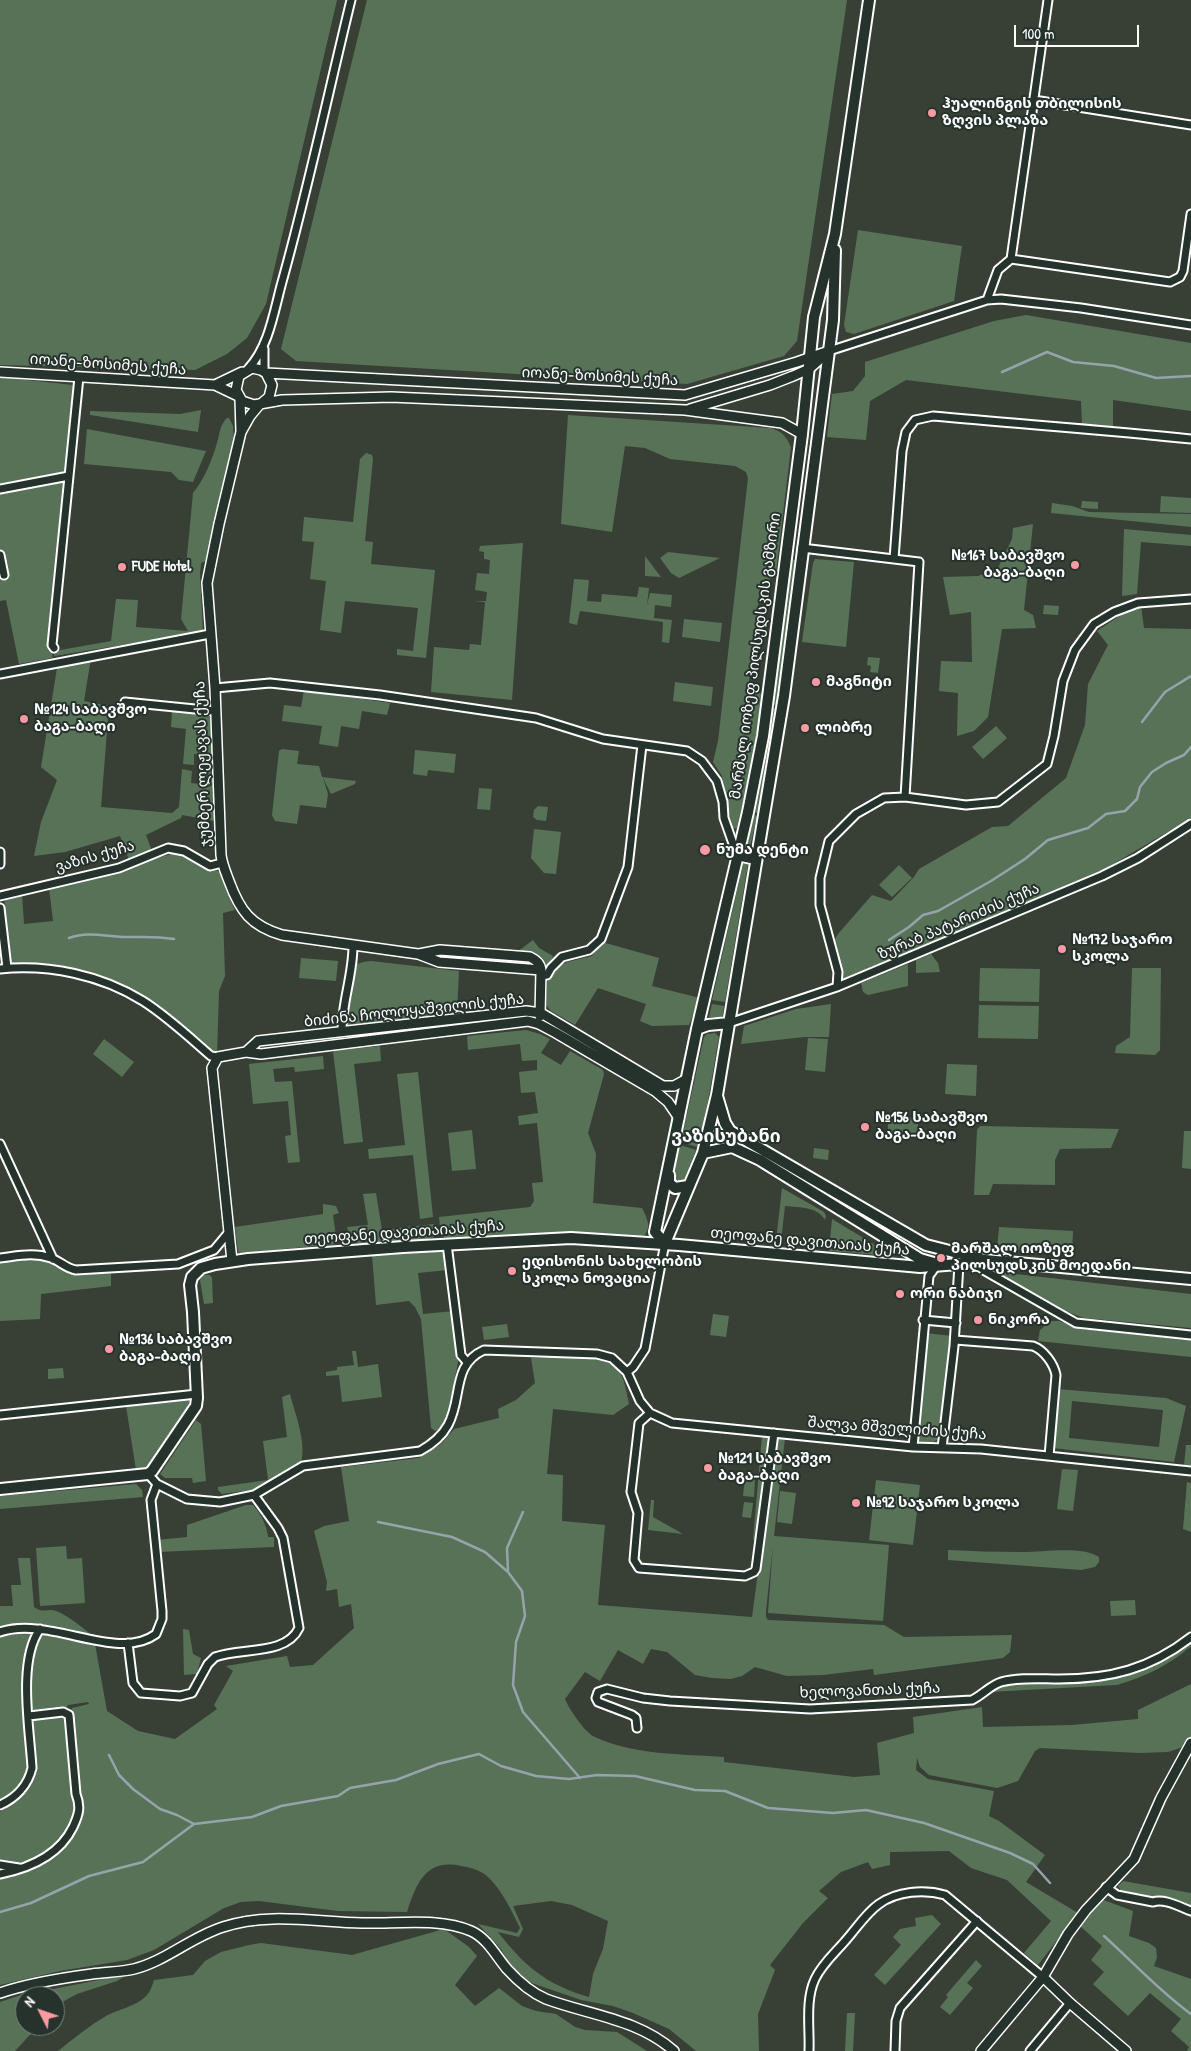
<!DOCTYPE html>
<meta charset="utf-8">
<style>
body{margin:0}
#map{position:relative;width:1191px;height:2051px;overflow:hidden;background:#384036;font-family:"Patrick Hand",sans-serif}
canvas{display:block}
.north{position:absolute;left:15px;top:1986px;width:50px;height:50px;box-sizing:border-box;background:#26332d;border:1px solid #7d8581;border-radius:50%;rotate:311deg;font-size:14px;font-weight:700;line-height:20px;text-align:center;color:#fff}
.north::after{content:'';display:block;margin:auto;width:18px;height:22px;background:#ff9aa2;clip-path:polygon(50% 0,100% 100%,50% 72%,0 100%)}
.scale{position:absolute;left:1014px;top:25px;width:125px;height:22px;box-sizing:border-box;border:2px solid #fff;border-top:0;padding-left:6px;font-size:15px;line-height:18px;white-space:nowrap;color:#fff;-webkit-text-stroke:4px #26332d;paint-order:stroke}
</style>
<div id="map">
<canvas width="1191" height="2051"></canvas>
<div class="north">N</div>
<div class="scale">100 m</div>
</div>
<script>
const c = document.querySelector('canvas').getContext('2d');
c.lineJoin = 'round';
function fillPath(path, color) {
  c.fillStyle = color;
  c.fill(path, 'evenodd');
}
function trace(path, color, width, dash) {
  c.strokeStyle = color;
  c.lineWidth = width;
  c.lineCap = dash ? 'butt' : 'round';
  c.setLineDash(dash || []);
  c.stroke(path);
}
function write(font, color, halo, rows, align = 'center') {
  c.font = font + ' "Patrick Hand","Noto Sans Georgian",sans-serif';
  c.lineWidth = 4;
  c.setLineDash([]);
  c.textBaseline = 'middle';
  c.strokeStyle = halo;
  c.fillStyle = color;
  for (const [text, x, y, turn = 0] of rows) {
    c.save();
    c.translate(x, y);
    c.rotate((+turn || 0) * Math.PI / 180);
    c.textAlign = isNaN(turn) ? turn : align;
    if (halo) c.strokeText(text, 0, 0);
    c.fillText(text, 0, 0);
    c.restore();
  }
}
fillPath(new Path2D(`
 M0,0h337l-71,304 -19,34 -20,16 -32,16 -195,-5z
 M367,0h480l-50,341 -13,15 -97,28 -391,-23 -15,-12z
 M858,230l104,16 -8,55 -100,33 -8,-2 -2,-7z
 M1026,315l165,28v68l-78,-11v27l-31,-2 -1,-24 -175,-21 -36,21 -4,39 -39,-3 5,-43 21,-3 12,-15v-14l129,-41z
 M0,377l82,9 -30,272 -33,6 -13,-64 -6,1z
 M201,410l-3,22 -108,-17v-4l90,3z
 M568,415l202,13c12,3 16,8 21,19l-15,126 -16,16 -12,101 14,4 -7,58 -18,76 -5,1 -1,-4 -9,-49 -9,-14 5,-21 30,-263 -2,-6 -11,-6 -65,-7 -25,-11 -20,-2 -13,86 -51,-8z
 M227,418h2l4,8 1,16 -26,114 -2,5 -5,2 -1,11 3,58 -149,24 1,-5 56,-10 5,-42 22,1 -2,27 52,4 -7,-12 12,-126c11,-13 19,-33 24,-50 3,-9 2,-17 10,-25z
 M87,429l119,22 -13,31 -14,-2 -8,-8 -87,-8z
 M366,453l6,2 1,4 -8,82 8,1 -2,22 64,6 -9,88 -29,-3v-6l16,2 5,-43 -73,-7 -4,32 -21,-3 6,-49 -16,-2 4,-37 -12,-1 2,-24 49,5 7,-63z
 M1161,496l30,2v15l-31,-1z
 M1082,501l16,1v7l-17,-1z
 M1052,503l20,3 17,6 102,2v13l-140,-14z
 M1033,524l-9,86 9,5 3,13 -34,1 -14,88 -14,14 -17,5 1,-43 -19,-2 2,-30 31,1 -1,-50 -21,3 -7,-38 35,-1 20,-8 14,-29 1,-11z
 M1124,529l67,6v11l-50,-4 -4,52 -15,2z
 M523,543l-11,157 -81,-8 3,-45 35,3 1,-6 11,1 4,-43 -11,-1h12l1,-9 -12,-2 2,-17 12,1 1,-14 -6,-1v-7l-5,-1 1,-5z
 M668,552l52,6 -41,20 -8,-5 -11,-15z
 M645,556l16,21 -16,-1z
 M815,559l39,3 -8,85 -44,-5 11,-79z
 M791,560h4l-19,145h-3z
 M574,579l15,1 -2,21 14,1 1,-8 35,3 2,-10 10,1 -2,17 3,-12 22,2 -1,12 -16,-2 -1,13 18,2 -3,23 -7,-1 1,-20 -83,-11 -3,14 -8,-2z
 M1044,605l15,1 -1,9 -15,-1z
 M1141,606l3,22 47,1v189l-98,58 -249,104 -11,-37 5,-9 34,-39 19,6 23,-24 5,-8 73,-42 16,-1 58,-48 19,-53 3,-41 20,-39 -11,-14 24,-16z
 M684,619l38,4 -2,19 -38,-5z
 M868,657l12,1 -2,15 -8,-1 1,-6 -4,-1z
 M91,658l-7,43 25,5 -8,101 71,6 7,-6 3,-38 10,2 -1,12 10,1 1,-13 12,1 1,49 -33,-6 -1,3 -35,17 6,16 -23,9 -9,-24 -55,16 -31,4 7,-34 16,-42 -16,-13 16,-99z
 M675,682l38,5 -2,19 -38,-5z
 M304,690l86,13 -3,12 -25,-4 -3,18 -18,-3 -3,21 -19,-3 3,-18 -40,-5 2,-16 17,2z
 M772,708h4l-18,105 -4,-1z
 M172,711l40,4 1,51 -10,-1 -1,-10 -8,-1v11l-11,-1 3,-35 -15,-2z
 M996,726l11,12 -24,21 -11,-12z
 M282,749l17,2 -2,13 22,2 3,11 34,4 -1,3 -24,10 -8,-16 5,16 -2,14 -26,-3 -3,19 -22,-3 -3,-6 7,-64z
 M415,750l41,4 -2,19 -26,-3 -1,6 -14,-2z
 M479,788l13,1 -2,21 -13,-1z
 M538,806l10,1 -2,14 -9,-1 -4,-3 1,-7z
 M754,815l3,1 -8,36 -3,-2z
 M534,829l27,3 -5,42 -12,-1 -13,-15z
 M174,853c5,1 45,17 47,20 4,5 9,28 14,37l-12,3 2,63 -6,15 -2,64h-5l-53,-46 -87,-39 -63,-7c-3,-20 -9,-48 -3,-66l16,-3 2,30 29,-3 -4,-33 66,-17z
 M743,864h5l-23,138 -13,-2z
 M899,865l13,13 -20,19 -13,-12z
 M533,940l6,8 14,8 -5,12c-6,-14 -18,-15 -31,-16z
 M602,942l57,16 -7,28 48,12 -11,27 -37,1 -12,-5 6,-17 -48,-16 -23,37 -24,-14 -5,-6 1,-23 12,-15 8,-5 25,-6z
 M931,954l7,9 2,9 -24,1v-13z
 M301,958l37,3 -2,20 -37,-3z
 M371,961l88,10 -2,42 -109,12 -2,-9 11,-52 6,-2z
 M908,964v22l-40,9 -5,-3 -2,-9z
 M980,968l60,1 -1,33 -60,-1z
 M1132,968h29l-1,82 -5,5 -40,-2 1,-7 14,-9z
 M712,1004l12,2 -2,14 -6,-3h-7z
 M831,1004l-2,33h-25l-63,7 3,-18 52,-17z
 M979,1005l60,1 -1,33 -60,-1z
 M526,1030l14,4 10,5 -9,14 20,12 9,-14 33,19 1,4 -16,59 8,21 -3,49 49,5c5,10 10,19 2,28l-74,-4 -122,7 -7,-4 -2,-18 91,-10 4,-6 -2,-18 11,-1 -6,-59 -18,2 -1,-9 20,-3 -3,-21 -14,1 -2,-21 18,-2v-10l-15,1 -2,-17 -52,6 -1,-14z
 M715,1033l4,4 -16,93 -6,17 -16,-5 23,-105 3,-3z
 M808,1038l20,1 -3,33 -20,-2z
 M104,1039l30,23 -12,15 -29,-23z
 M380,1046l1,15 -27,3 9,78 -19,2 -11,-93z
 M323,1056l1,13 -29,3 -1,-5 -21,2 2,13 17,-1 8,81 -12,1 -3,-27 6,-1 -3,-34 -35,3 -4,-40z
 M947,1064l30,1 -1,31 -31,-2z
 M418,1072l15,145 -13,2 -7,-64 -44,4 -1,-10 37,-4 -8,-71z
 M888,1117l30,1v15l-30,-1z
 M980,1126l139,3 -8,19 -51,1 -5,11v25l-62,-1 -4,11h-15l3,-65z
 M472,1130l4,39 -24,2 -4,-38z
 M1184,1131h7v38l-9,-1z
 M680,1145l16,5 -12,31 -2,3h-6l-4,-6z
 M814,1148l15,2 -1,10 -15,-2z
 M782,1188l42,24 2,4 -1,4c-8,-14 -25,-12 -40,-14l-4,35h-5z
 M376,1193l6,37 52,-6 2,8 -2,5 -18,6 -56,2 -10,-8 -3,-10 21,-2 -5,-31z
 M323,1204l13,2 3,7 -6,2 4,29 -96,9 -3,-1 -3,-25 88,-13z
 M832,1219l58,35 1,2 -62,-5z
 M999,1227l74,4 -1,21 -75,-3z
 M445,1249l3,21 -30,3 5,41 31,-3 6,40 -8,43 -5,20 -6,15 -6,2 -4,-3 -10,-109 -6,-12 -6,-6 -33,4 -4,-50z
 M34,1255l18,5 14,9 25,5 20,-1v13l-70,8 -1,25 -40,2v-62z
 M998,1272l193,22v34l-107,-10 -16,-6 -39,-22 -33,-15 -1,-2z
 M204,1275h6l2,3 1,25 -9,1 -4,-24z
 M713,1314l16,2 -3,21 -16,-2z
 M1050,1321h9l21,8 111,11v17l-153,-16 2,-11z
 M507,1324l2,13 -25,3 -2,-13z
 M925,1333l27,3 -15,104 -9,5 -9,-2 -3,-3z
 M352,1351h4l2,16 20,-3 4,33 -40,5 -3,-27 -13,1v-4l11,-2v-3l17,-2z
 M531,1358c19,0 73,-6 85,9 9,9 10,25 13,37l-16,11 -60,-6 -6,65 16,1 -1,46 43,4 -7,80 154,12 24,-180 9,1 -11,98 115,9 -6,76 -115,-8 5,-68 -7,66v6l2,3 116,5 20,12 108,-2 -2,17 -7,6 -129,17 -1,-6 -50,6 -36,1 -32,-9 -13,9 -11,3 -19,-1 -17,-3 -28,-23 -16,-3 -8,15 -25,-14 -18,31 -15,-9 -20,27c4,10 20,34 30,38 38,18 88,17 129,20v5l130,15 26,-2 -3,-32 37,-10 -1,-16 69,-10 1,20 89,-2 66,-6v-9l53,-26v55l-5,7 -18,6 -29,1 -99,-5 -5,3 -17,30 -21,7 -68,-13 -9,-8 -3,-9 -1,12 12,9 66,12 -5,25 10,5 46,34 -19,27 52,31 -40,52 -14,-12 27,-32 -44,-41 -36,-12 -22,-17 -59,1v13l-18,4 -4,-7 -27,10 -22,19 9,7 -25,25 -33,42 5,5 -17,44 1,37h-63l-27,-22 -36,-16 -20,-7 -32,-6 -55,-19 -16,-16 -9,-16 -23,-25 39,9 3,-5c-7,-15 -19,-39 -31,-50 -8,-8 -17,-10 -28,-12 -36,-8 -45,19 -54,46l-69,-1 -79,-10 -18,1 -17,6 -70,42 -27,10 -67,11 -60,14v-111l51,-18 9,-5 18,-32v-24l-8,-82 2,-5 17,-4 -1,-2 -20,3 -4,6 -32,2c-3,-23 -7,-64 12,-82h6l45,13 12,67 31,20 37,8 42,-30 -3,-4 19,-34 -7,-5 61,-10 3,11 23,-2 41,-37 -3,-24 -12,3 -2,-18 -11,2 1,-9 -13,-51 10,-5 25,-5 -8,-54 78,-9 22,-14 13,-15 45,-11 -1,-9 18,-9 19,-17zM551,1901l21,4 36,16 -5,28 -10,25 -4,23c-42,-12 -65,-31 -91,-65l21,5 4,-8 -10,-23z
 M63,1368l1,10 -16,1v-10z
 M1057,1389l109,9 20,8 -12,56 -121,-14zM1072,1401l91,9 -4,37 -90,-9z
 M290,1394c5,20 18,51 10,72l-48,24 -30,4 -4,-4v-3l50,-7 -5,-39 24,-4 -5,-40z
 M190,1398l-2,10 -38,56 -2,3 -12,3 -10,-64z
 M196,1420l5,4 5,57 -13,2 -1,-5h-27l-5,-4z
 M762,1435l9,5 -13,97 -5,3z
 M1186,1445h5v21l-7,-1z
 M1062,1469l16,1 -5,41 -16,-2z
 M745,1478l10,1 -1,18 -11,-1z
 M876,1480l44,5 -7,60 -44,-5z
 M1187,1482l4,1v49l-8,-3z
 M136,1484l6,6 1,7 -143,12v-13z
 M780,1491l16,2 -4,31 -15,-2z
 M651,1500h3l-1,17 30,17 -35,-4z
 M744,1502l9,1 -2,15 -9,-1z
 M246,1505h7c8,9 14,21 15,32h6v10l-117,5v-12l30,-3v-12z
 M66,1546l1,13 15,-1 3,45 -45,3 -4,-58z
 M948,1550c24,1 47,2 70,2 21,1 63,-7 81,5v5l-4,5 -14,3 -133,-10z
 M18,1558h12l4,49c9,7 13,1 22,4 12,4 31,20 40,28l-78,-13 -18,3v-23h13l-2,-21h10z
 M1135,1600l1,15 -25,1 -1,-15z
 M183,1629l6,1 4,24 8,4 -4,16 -13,1z
 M7,1631l25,2 2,3c-6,18 -10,34 -11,53 -1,41 25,89 -23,111v-166z
 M1191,1640v6c-21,19 -47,31 -74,39l-128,7c6,-3 12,-6 18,-8 12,-3 27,0 39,-1 51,-3 106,-6 145,-43z
 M64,1713l3,3 10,98 -14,27 -19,16 -26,7 -18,-1v-51c43,-29 34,-48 33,-94z
 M1123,1881l68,12v14c-23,-8 -46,-10 -70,-16l-3,-5z
 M1101,1899l32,12 -4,25 20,7 7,5 1,9 -3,9 37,13v72h-4l2,-4 -18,-16 10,-12 -31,-26 -22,23 -35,-32 11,-12 -13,-12 11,-14 -22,-20z
 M932,1915l9,9 -56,61 -11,-10 27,-30 -8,-8 7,-8 16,-3 -1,-8z
 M444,1929l25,18 8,9 -22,29 20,21 24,-18 23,18 14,5 20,3 19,13 10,3 32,2 30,19h-589c16,-13 31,-25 48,-35 13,-7 28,-9 39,-19 5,-4 7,-11 9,-17l39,-5 12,-14 16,-9 28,-7 12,-2 91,12z
 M976,1960l6,6 -15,17 6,5 -23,27 -10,-8 8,-10 -2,-2z
 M129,1974l-12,7 -40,13 -22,12v-10h-30v30h13l-23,25h-15v-49l18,-6z
 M847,2013h8l-2,38h-8z`), '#587258');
trace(new Path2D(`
 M1002,372l45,-20 26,10 41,4 42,12 35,-2
 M1142,722l23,-30 26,-16
 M69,938c20,-7 38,-1 58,-1 18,0 29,-1 47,2
 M889,940l20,-13 14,-12 15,-4 53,-30 34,-22 23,-19 40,-12 18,-14 19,-3 12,-12 3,-12 12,-15 14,-9 18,-8 7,-8
 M378,1522l74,15 33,15 23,20 14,19 3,25 -9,26 -3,43 10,27 57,66
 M508,1572l-1,-24 16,-36
 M109,1755l10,20 14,14 27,20 17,6 17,9
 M0,1912l31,-9 58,-27 54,-14 51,-38 58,-7 29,-11 57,-10 12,-8 46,-8 42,-16 41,-10 22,12 35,10 33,3 28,-4 38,1 60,14 30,1 43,17 65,5 33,-3 58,13 86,30 23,11 17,19
 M1104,1936c29,26 55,55 87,78`), '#95a4ab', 2.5);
const minor = new Path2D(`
 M1034,100l157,25
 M1011,259l159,23 10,-5 3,-6 8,-57
 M987,300l11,-30 13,-11 37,-259
 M264,349v23
 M829,351l158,-51 14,-1 80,9 110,17
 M248,369c21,-22 26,-58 34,-87 26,-93 46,-188 69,-282
 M0,489l69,-13
 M802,548l92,11 8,-108 4,-19 9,-12 18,-4c86,8 172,14 258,23
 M0,555l4,20
 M894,559l25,3 -14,235
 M54,648l-2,-3 27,-268
 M0,674l210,-40
 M215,688l55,-5 110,12 156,23 67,21 84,12 15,10 15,20 6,21 1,16 13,37
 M125,702l90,9
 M0,852v12
 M0,896l119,-28 49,-20 16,3 26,15 12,-3
 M0,908l7,60
 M0,969c49,-5 101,6 143,32 25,16 46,36 68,55l7,1
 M541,976l6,-1 4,-7 11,-11 27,-7 12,-11 27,-72 14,-122
 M837,987l1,-15 -18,-67v-27l9,-37 27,-27 28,-16 21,-1 61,8 32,-3 49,-38 7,-28 9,-55 12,-31 19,-26 20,-12 24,-9 53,-4
 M729,1023l108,-36 265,-111 36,-18 53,-34
 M342,1031c0,-29 11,-56 11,-85
 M0,1144l53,115
 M447,1244l14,111 6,7
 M0,1258c18,-2 33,-6 51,0 9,3 14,10 25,12l102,-6 36,-14 15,-18
 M971,1263l105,60 115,12
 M923,1320l33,3
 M955,1340l78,6c11,4 21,18 23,29l-7,81
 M627,1372l6,-5 12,-18 20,-106
 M650,1413l-11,10 -8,69 7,21 -4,47 5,8 106,8 9,-4 2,-3 18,-136
 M0,1415l197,-21
 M913,1447l16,-171 8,-11
 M942,1448l12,-102 5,-82
 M148,1474l9,10 30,15 33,3 34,-7 49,-29 117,-15c11,-6 22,-15 28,-26 15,-27 3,-60 36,-75l113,4 15,4 15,14 13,29 10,12 22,10 241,24 68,2 210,22
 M0,1632c49,-17 117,31 156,2l6,-15v-8l-11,-111 6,-16
 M128,1643l5,40 8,10 39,3 12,-3 16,-29 7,-7c26,-10 71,-1 84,-29l-16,-90 -5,-10 -24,-33
 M637,1728l-1,-10 -4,-3 -34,-13 -2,-4 2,-6 9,-3 36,9 27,3 140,8 162,-9c10,-5 19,-15 29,-18 18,-5 39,-3 58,-3 51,0 91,-10 132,-42
 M0,1805c16,-7 28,-20 32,-37 -2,-38 -15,-107 8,-139
 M0,1865l19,3
 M0,1874c30,-6 59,-18 73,-47 6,-13 8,-20 3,-33l-7,-79 -6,-3 -34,4
 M1106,1887l11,8 36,7c11,-4 27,5 38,9
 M809,2051c1,-22 -4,-51 6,-72 7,-15 20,-26 31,-39 10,-11 20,-27 33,-36 18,-13 45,-15 66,-9l98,82
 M895,2051l1,-30 4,-13 77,-87
 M1030,2051l40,-48`);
const tertiary = new Path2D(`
 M0,372l215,13 23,11
 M266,373l419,22 112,-33 32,-11
 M215,385l27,-13
 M240,399l1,32
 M263,402l6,-5 3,-12 -6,-12 -5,-3 -9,-2 -13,8 -3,14 6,11 12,4 28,-5 109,-3 294,13 97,13 20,11
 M260,404l-10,12 -9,16 -22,92 -12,59 8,105 6,167c1,9 5,18 8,26 11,30 22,45 53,54l136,19 21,8 102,8
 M690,409l80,-24 23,-9 16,-7 18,-16
 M419,954l21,-4 90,7c6,3 10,6 11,13l-1,46
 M246,1052l12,-11 268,-30 15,2 122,73h11l13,-7
 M232,1261l-20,-193 6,-11 28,-5 15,2 267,-33 11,3 17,9 99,58 13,11 11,16
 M1043,1977l27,26 56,48
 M0,1993c29,-10 62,-15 92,-19 14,-2 29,-2 42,-5 32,-8 57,-32 89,-42 44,-15 93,-5 139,-4 33,1 78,-6 109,8 16,7 25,25 36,38 10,11 25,24 39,30 43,16 92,20 128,52
 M981,2051l62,-74 25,-43 18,-24 48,-51 27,-61 30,-55`);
const secondary = new Path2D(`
 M737,855l19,4
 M697,1029l11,-4 21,-2
 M717,1096l8,27 5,8 196,114 59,15 206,19
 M703,1153l29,-6 28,13 160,99 14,4
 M669,1175v8l6,5 13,-2
 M665,1243l-10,-11 42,-203 51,-217 15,-76 39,-302 12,-117 21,-83 34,-234
 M665,1243l38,-90 14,-58 67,-399 49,-376 2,-70
 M0,1489l148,-15 4,-3 44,-65 1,-8 -4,-86 -3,-27 2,-8 9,-9 14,-4 33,-5 155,-12 168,-9 108,7 241,22 51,-4 14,-3`);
trace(minor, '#fff', 11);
trace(tertiary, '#fff', 12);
trace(secondary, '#fff', 14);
trace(minor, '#26332d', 7);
trace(tertiary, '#26332d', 9);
trace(secondary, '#26332d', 10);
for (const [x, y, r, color] of [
 [932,113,5,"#ff9aa2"],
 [1075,565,5,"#ff9aa2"],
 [122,567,5,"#ff9aa2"],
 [816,682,5,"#ff9aa2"],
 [24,719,5,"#ff9aa2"],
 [805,728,5,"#ff9aa2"],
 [705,850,6,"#ff9aa2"],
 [1062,949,5,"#ff9aa2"],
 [865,1127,5,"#ff9aa2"],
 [941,1258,5,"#ff9aa2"],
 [512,1271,5,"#ff9aa2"],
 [900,1294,5,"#ff9aa2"],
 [978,1320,5,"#ff9aa2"],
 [109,1349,5,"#ff9aa2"],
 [708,1468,5,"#ff9aa2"],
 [856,1503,5,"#ff9aa2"]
]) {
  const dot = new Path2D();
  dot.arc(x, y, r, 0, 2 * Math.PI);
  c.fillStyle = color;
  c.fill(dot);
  trace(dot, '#26332d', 2);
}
write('bold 15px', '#fff', '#26332d', [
 ["ჰუალინგის თბილისის",942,104],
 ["ზღვის პლაზა",942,121],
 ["№167 საბავშვო",1065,556,"right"],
 ["ბაგა-ბაღი",1065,573,"right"],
 ["FUDE Hotel",132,567],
 ["მაგნიტი",826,682],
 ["№124 საბავშვო",34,710],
 ["ბაგა-ბაღი",34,727],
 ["ლიბრე",815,728],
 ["ნუმა დენტი",716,850],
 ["№172 საჯარო",1072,940],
 ["სკოლა",1072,957],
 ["№156 საბავშვო",875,1118],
 ["ბაგა-ბაღი",875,1135],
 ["მარშალ იოზეფ",951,1249],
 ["პილსუდსკის მოედანი",951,1266],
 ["ედისონის სახელობის",522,1262],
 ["სკოლა ნოვაცია",522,1279],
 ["ორი ნაბიჯი",910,1294],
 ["ნიკორა",988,1320],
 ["№136 საბავშვო",119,1340],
 ["ბაგა-ბაღი",119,1357],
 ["№121 საბავშვო",718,1459],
 ["ბაგა-ბაღი",718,1476],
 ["№92 საჯარო სკოლა",866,1503]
], 'left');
write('15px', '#fff', '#26332d', [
 ["იოანე-ზოსიმეს ქუჩა",108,365,4],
 ["იოანე-ზოსიმეს ქუჩა",600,377,3],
 ["მარშალ იოზეფ პილსუდსკის გამზირი",756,656,-82],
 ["ჯუმბერ ლეჟავას ქუჩა",203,764,-92],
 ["ვაზის ქუჩა",95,857,-16],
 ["ზურაბ პატარიძის ქუჩა",959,922,-23],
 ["ბიძინა ჩოლოყაშვილის ქუჩა",414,1011,-6],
 ["თეოფანე დავითაიას ქუჩა",404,1233,-4],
 ["თეოფანე დავითაიას ქუჩა",810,1242,5],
 ["შალვა მშველიძის ქუჩა",897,1429,4],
 ["ხელოვანთას ქუჩა",870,1691,-2]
]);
write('bold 18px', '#fff', '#26332d', [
 ["ვაზისუბანი",726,1137]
]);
</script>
